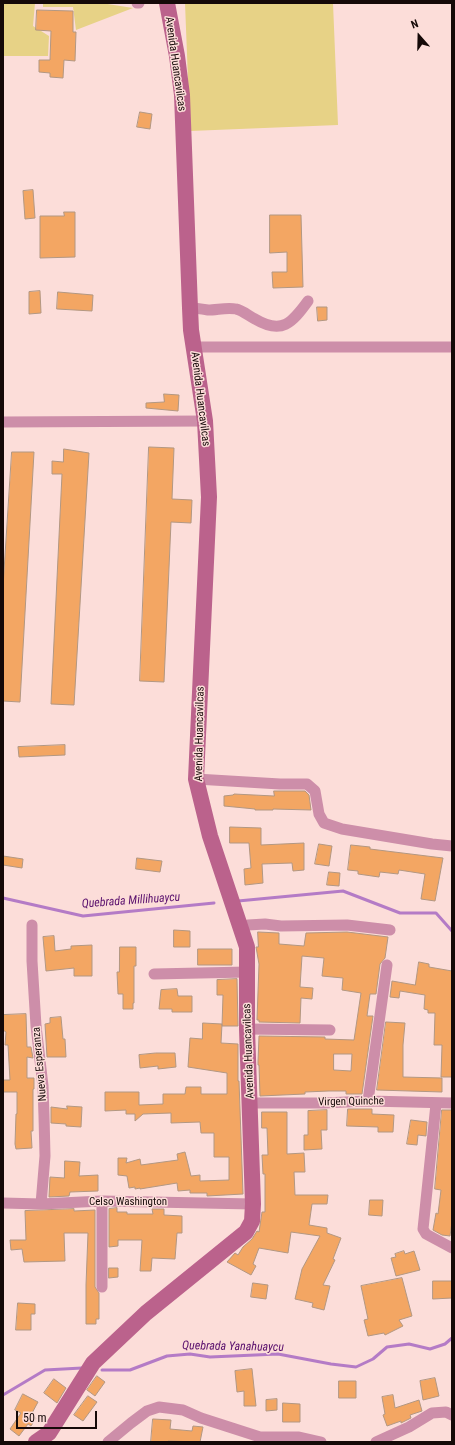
<!DOCTYPE html>
<style>
body{margin:0}
#map{position:relative;width:455px;height:1445px;overflow:hidden;background:#fcddd9;font-family:"Roboto Condensed",sans-serif}
canvas{display:block}
.frame{position:absolute;inset:0;border:4px solid #150908;pointer-events:none}
.north{position:absolute;left:399px;top:16px;width:40px;height:40px;-webkit-text-stroke:3px #fcddd9;paint-order:stroke;rotate:340deg;font-size:11px;font-weight:700;line-height:16px;text-align:center;color:#150908}
.north::after{content:'';display:block;margin:auto;width:14px;height:18px;background:#150908;clip-path:polygon(50% 0,100% 100%,50% 72%,0 100%)}
.scale{position:absolute;left:16px;top:1411px;width:81px;height:18px;box-sizing:border-box;border:2px solid #150908;border-top:0;padding-left:5px;font-size:12px;line-height:14px;white-space:nowrap;color:#150908;-webkit-text-stroke:3px #fcddd9;paint-order:stroke}
</style>
<div id="map">
<canvas width="455" height="1445"></canvas>
<div class="frame"></div>
<div class="north">N</div>
<div class="scale">50 m</div>
</div>
<script>
const c = document.querySelector('canvas').getContext('2d');
c.lineJoin = 'round';
function fillPath(path, color) {
  c.fillStyle = color;
  c.fill(path, 'evenodd');
}
function trace(path, color, width, dash) {
  c.strokeStyle = color;
  c.lineWidth = width;
  c.lineCap = dash ? 'butt' : 'round';
  c.setLineDash(dash || []);
  c.stroke(path);
}
function write(font, color, halo, rows, align = 'center') {
  c.font = font + ' "Roboto Condensed",sans-serif';
  c.lineWidth = 3;
  c.setLineDash([]);
  c.textBaseline = 'middle';
  c.strokeStyle = halo;
  c.fillStyle = color;
  for (const [text, x, y, turn = 0] of rows) {
    c.save();
    c.translate(x, y);
    c.rotate((+turn || 0) * Math.PI / 180);
    c.textAlign = isNaN(turn) ? turn : align;
    if (halo) c.strokeText(text, 0, 0);
    c.fillText(text, 0, 0);
    c.restore();
  }
}
fillPath(new Path2D(`
 M3,3h32l-2,23 16,10 -1,20h-45z
 M43,3h58l32,5 -57,22 -3,-23h-30z
 M185,3h148l5,122 -148,6z`), '#e7d286');
trace(new Path2D(`
 M3,898l80,18 131,-13
 M238,901l105,-10 57,22h36l16,18
 M102,1370h28l37,-14 23,-2 20,3 68,-3 53,10 25,3 17,-8 14,-12 22,-3 21,5 15,-5 7,-6
 M3,1395l42,-25 37,-2`), '#b47bc6', 3);
const building = new Path2D(`
 M37,10l36,1v21h3l-1,29 -11,-1 -1,18 -13,-1v-4l-11,-1v-12h11l1,-29 -15,-1z
 M140,112l12,2 -2,15 -13,-2z
 M33,190l2,28 -10,1 -2,-28z
 M64,212h11v45l-35,1v-42h24z
 M270,215h31l2,72 -30,1 -1,-16h15v-20l-17,1z
 M40,291l1,22 -12,1v-22z
 M58,292l35,3 -1,16 -35,-2z
 M317,307h10v13l-9,1z
 M164,394l15,1 -1,16 -32,-3v-5l18,-1z
 M149,447l25,1 -2,51 20,1 -1,23 -20,-1 -7,160 -24,-1z
 M64,449l25,4 -15,252 -23,-1 11,-230h-10v-13l11,1z
 M12,452h22l-14,250 -17,-1v-114z
 M65,745v10l-46,2 -1,-10z
 M274,791h31l4,4 2,15 -38,-1v1h-18v-1l-31,-3v-10l9,-1 1,-1 40,2z
 M230,827l31,1v17l43,-2v27l-11,1 -1,-8 -30,1 1,19 -18,2 -1,-16 7,-1 -2,-25h-19z
 M319,844l13,2 -3,20 -14,-2z
 M351,845l19,2v2l73,9 -8,43 -14,-2 4,-25 -26,-4 -1,4 -18,-2 -1,5 -21,-3v-3l-10,-1z
 M3,856l20,3 -1,9 -19,-3z
 M137,858l25,3 -2,11 -24,-3z
 M329,872l11,1 -1,13 -12,-1z
 M174,930l16,1v16h-16z
 M258,932l21,1v11l25,2 2,-13 41,-1 41,5 -3,21 -5,6 -4,30h-6l-3,22h6l-11,78h-16v-3h-17l-24,1v2l-45,2 -1,-31h-1v-3l1,-26 66,1v2l29,1 7,-47 -19,-3 1,-12 -21,-2 2,-18 -22,-2 -2,31 13,1 -1,11 -11,-1 -1,25 -41,-1v-2h-2l2,-56 -3,-17h2zM334,1054h18l-1,17 -17,-1z
 M54,936l1,15 16,-2v-3l21,-1v31h-18v-8l-28,3 -3,-34z
 M120,947h16v19h-2v37h-1v6h-10v-15h-5l-1,-22h2z
 M198,949h34v16h-34z
 M419,962l10,2v3l23,4v106h-11l1,-32h-8l1,-32h-7v-3l-4,-1 1,-14 -25,-4 -1,7 -9,-1 2,-16 23,4z
 M237,979l1,47h-16l1,-31h-6v-15z
 M177,989l1,7h14v16h-20v-3h-13l2,-19z
 M26,1014l1,33h4l2,11 -6,-1v21h7v11h-1v42h-2l1,17 -16,1 -1,-5 1,-30h1v-22h-14v-12h7l-2,-35h-3l1,-13 -3,-2v-15z
 M61,1017l2,22h2l1,18h-19l-2,-33 5,-1v-5z
 M386,1022l19,1 -2,22v32l39,1v14l-65,-2z
 M203,1023l19,1 -1,19 17,1v37h1l4,113 -36,2v-3h-17v-3l-12,1 -1,-8 -37,6v-1l-5,1v-2l-6,1 -2,-12 -9,-1v-17h9l-1,5 14,-4 1,6 37,-5 -1,-6 8,-2 6,24 9,-1v6l29,-1v-23h-15v-24h-13l-1,-11 -29,1v-10l-28,1 -8,7v-7h-9v-4l-21,1v-19h34v13l24,-1v-10h22l1,-7h15v7h26v-21l-39,-6 2,-29 12,1z
 M156,1053h19l1,14 -18,2v-3l-18,2 -1,-13z
 M67,1106l15,1 -1,20 -15,-1v-2l-15,-1v-16l16,2z
 M348,1109h24v5l22,1 -1,17h-15v-5l-31,-1z
 M327,1110v20h-6l1,19 -18,1v-15h4v-24z
 M442,1110h10v112l-2,14 -8,-1 -9,-5 3,-17 2,1 3,-24 -6,-1z
 M262,1112h25v42l17,-1 1,19h-11l1,23h33l-1,9h-15l-3,21 18,3v5l14,5 -8,21 2,1 -12,25 7,1 -6,24 -12,-3 1,-4 -18,-4 7,-30 18,-33 -29,-4 -3,21 -29,-5 -6,16 3,2 -5,9 -24,-13 8,-9 3,2 5,-8 9,-8 5,-8 2,1 3,-20h3v-38h-2l-1,-19h6l-1,-27h-5z
 M411,1120l16,2 -1,14 -8,-1 -1,10 -10,-1z
 M65,1161l15,1 -1,14 19,-1v16l-28,1 -1,4 -20,1 1,-20 14,1z
 M370,1200h13l-1,16 -13,-1z
 M117,1208v4h10v2h26l-1,-5h12v6l18,1v17h-5l-2,26 -23,-1 -1,13h-11l2,-31h-24v6l-9,1v-38z
 M74,1209v2l21,-1v77l4,6v26h-3v5h-10v-39l2,-52h-24l1,28 -41,1 -2,-13 -11,1 -1,-10h16l-1,-29z
 M404,1251l1,3 9,-3 6,19 -24,6 -5,-18 5,-1 -1,-3z
 M109,1268h9v9l-9,1z
 M402,1278l10,38 -13,4 4,6 -18,9 -1,-2 -16,3 -4,-16 4,-1 -7,-33z
 M433,1281h19v17l-19,1z
 M253,1283l15,2 -2,14 -15,-2z
 M18,1303l17,1v10h-4v16h-15z
 M252,1369l4,37h-12v-15l-7,1 -2,-21z
 M97,1376l8,6 -10,14 -8,-6z
 M435,1378l4,18 -16,4 -3,-19z
 M54,1379l12,9 -9,15 -13,-10z
 M339,1381h17v17h-17z
 M23,1394l15,8 -7,13 5,3 -5,8 -3,-2 -9,12 -9,-7 11,-16 -6,-3z
 M393,1395l2,13 24,-8 3,11 -12,4 1,3 -10,5v-2l-14,5 -4,-11 2,-1 -3,-17z
 M88,1396l9,6 -14,19 -9,-6z
 M277,1399v11l-11,1v-11z
 M283,1403l17,1v18h-17z
 M153,1419l18,1 -1,9 22,2 1,-5 10,1 -3,15 -32,-1v1h-17z`);
fillPath(building, '#f3a663');
trace(building, '#b29782', 1);
trace(new Path2D(`
 M137,3h2
 M190,308c6,0 12,1 18,2 9,0 19,-3 28,-1 6,1 13,7 19,10 27,16 37,4 53,-18
 M194,347h258
 M3,422l202,-1
 M196,779l84,5h27l8,7 4,23 5,9 18,6 90,15 20,2
 M32,925v36l4,65 7,60 1,30 1,40 -4,48
 M241,929l7,-4 17,-1 16,2 66,-1 43,5
 M154,974l93,-2
 M247,1029l83,1
 M368,1101l19,-136
 M250,1103h74l44,-2 84,2
 M436,1104l-13,125 3,5 26,14
 M3,1203l38,1 61,-3 151,3
 M102,1287v-86
 M108,1442l23,-19 16,-12 12,-4 24,3 18,8 59,19h39l22,5
 M376,1442l33,-15 23,-14 14,-1 6,3`), '#cd8ea9', 11);
trace(new Path2D(`
 M36,1442l13,-9 44,-70 53,-50 100,-81 6,-11 1,-17 -6,-175v-82l-37,-111 -14,-57 13,-282 -4,-76 -14,-91 -1,-22 -8,-213 -5,-39 -10,-53`), '#bb628c', 16);
write('11px', '#150908', '#fcddd9', [
 ["Avenida Huancavilcas",175,64,82],
 ["Avenida Huancavilcas",200,399,83],
 ["Avenida Huancavilcas",200,734,-89],
 ["Avenida Huancavilcas",249,1051,-92],
 ["Nueva Esperanza",40,1064,-95],
 ["Virgen Quinche",351,1102,-1],
 ["Celso Washington",128,1202]
]);
write('italic 12px', '#580e6c', '#fcddd9', [
 ["Quebrada Millihuaycu",131,901,-4],
 ["Quebrada Yanahuaycu",233,1347,1]
]);
</script>
